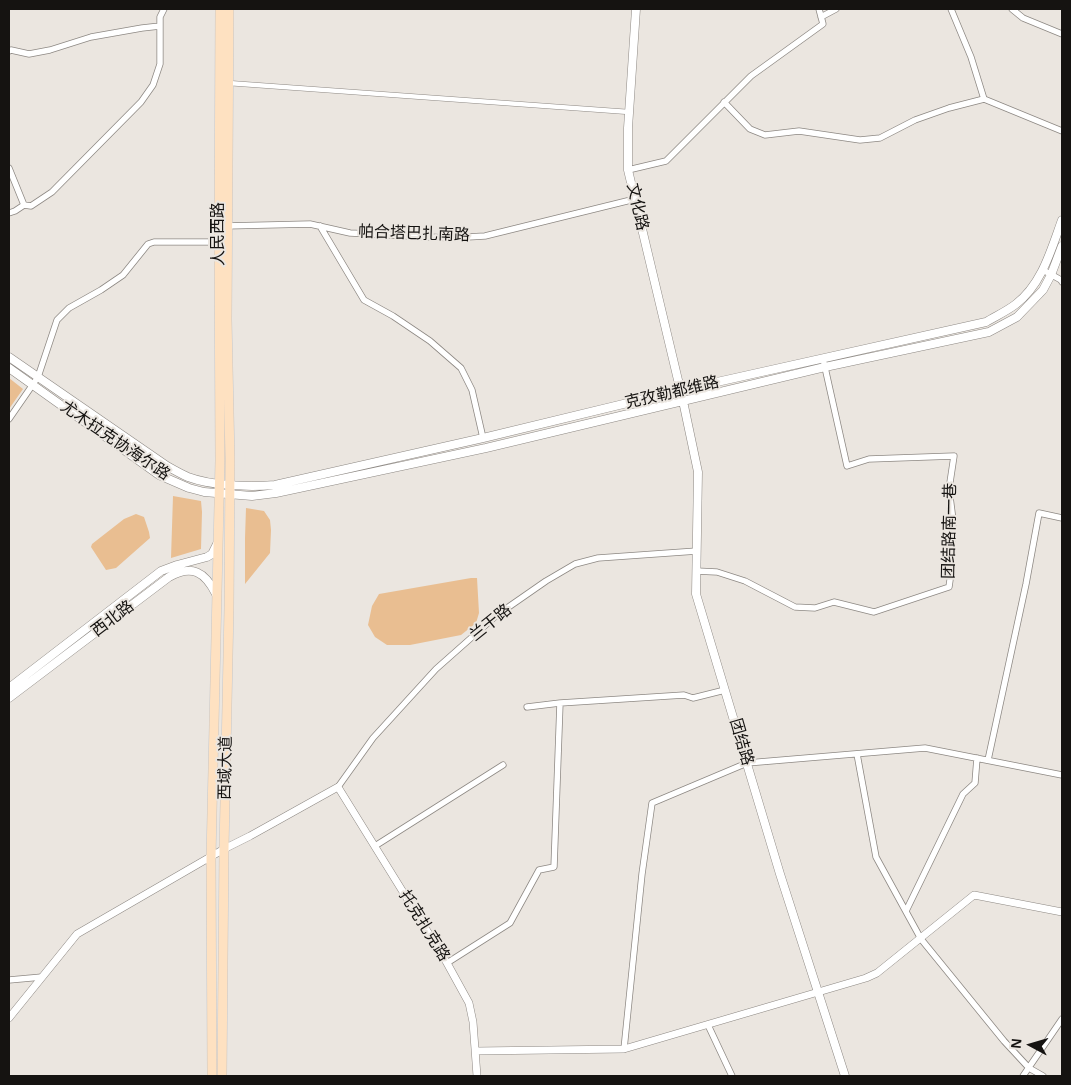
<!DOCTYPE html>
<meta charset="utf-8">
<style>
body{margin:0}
#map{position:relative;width:1071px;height:1085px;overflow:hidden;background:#ebe6e0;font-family:Arial,sans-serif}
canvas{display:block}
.frame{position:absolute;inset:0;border:10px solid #151311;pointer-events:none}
.north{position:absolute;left:1006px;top:1020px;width:50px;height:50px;-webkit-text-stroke:4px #ebe6e0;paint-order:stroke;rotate:276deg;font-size:14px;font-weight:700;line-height:20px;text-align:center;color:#151311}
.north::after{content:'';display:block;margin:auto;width:18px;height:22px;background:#151311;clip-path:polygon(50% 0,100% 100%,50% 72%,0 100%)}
</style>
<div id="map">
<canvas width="1071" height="1085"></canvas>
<div class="frame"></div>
<div class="north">N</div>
</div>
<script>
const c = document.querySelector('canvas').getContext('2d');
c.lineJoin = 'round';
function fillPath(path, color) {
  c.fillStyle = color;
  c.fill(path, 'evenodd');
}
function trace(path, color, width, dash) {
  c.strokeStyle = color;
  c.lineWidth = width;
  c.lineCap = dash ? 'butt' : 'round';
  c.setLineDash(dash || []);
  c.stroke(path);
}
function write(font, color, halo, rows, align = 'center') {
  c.font = font + ' Arial,"Noto Sans SC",sans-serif';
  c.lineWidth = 4;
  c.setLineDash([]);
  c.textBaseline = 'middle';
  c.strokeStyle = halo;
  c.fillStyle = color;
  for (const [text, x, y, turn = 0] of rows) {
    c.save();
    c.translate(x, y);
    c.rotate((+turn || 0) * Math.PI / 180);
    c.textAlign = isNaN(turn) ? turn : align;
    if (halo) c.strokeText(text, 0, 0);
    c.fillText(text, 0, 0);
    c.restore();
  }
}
fillPath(new Path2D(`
 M9,378l14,11 -14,20z
 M173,496l28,5 1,11 -1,37 -30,9z
 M246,508l18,3 6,9 1,10 -1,23 -25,31v-46z
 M136,514l8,3 5,15 1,6 -34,30 -10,2 -15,-23 1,-3 32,-25z
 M471,578h6l2,35 -3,10 -15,12 -51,10h-23l-12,-8 -7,-12 4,-19 7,-12z`), '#e9be91');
const pedestrian = new Path2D(`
 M228,83l401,29`);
const minor = new Path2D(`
 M951,9l20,48 13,42
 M1012,9l11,9 39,16
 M821,17l15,-8
 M9,51l2,-1 18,4 21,-4 41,-13 51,-9 18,-2
 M984,99l78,32
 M724,102l26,27 15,6 34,-4 61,9 20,-2 35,-18 34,-12 35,-9
 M9,168l15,37
 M628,170l38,-9 85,-85 72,-52 -4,-15
 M9,213l6,-2 9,-6 7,1 21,-14 89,-90 12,-17 7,-21v-47l4,-8
 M225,226l85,-2 40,9 100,5 35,-2 150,-37
 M320,226l44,74 29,16 37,25 31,27 11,22 11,48
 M1043,270l18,10 1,2
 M9,419l29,-42 19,-57 12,-12 32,-18 22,-15 25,-31 6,-2h66
 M696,571l21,1 28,9 50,26 20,1 19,-6 40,10 75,-25 1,-7 3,-60 -4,-31 5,-33 -85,3 -22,7 -23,-103
 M527,707l33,-4 124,-8 9,3 32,-8
 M857,754l19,103 45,82 83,102 25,27 14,8
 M988,760l38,-176 13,-71 23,5
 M338,787l35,-49 63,-69 61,-54 49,-34 29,-17 23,-6 99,-7
 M375,846l128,-81
 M906,911l57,-117 12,-11 2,-25
 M447,963l63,-40 29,-53 15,-3 6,-164
 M9,980l33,-3
 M708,1025l24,51
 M624,1049l18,-175 10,-71 95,-40 178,-15 137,27
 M1023,1076l39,-57`);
const tertiary = new Path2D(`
 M9,1018l68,-84 147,-85 26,-13 88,-49 109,176 22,40 4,19 4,54
 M476,1051l148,-2 242,-71 11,-5 97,-78 88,17`);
const secondary = new Path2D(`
 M636,9l-8,119v42l55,231 15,71 -2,122 84,280 65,202
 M9,357l158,109c7,4 14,8 21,11 24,9 61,10 87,8l208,-47 198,-48 305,-68c10,-6 21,-11 30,-18 26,-20 35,-54 46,-84
 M9,368l150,107 30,13 15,4 48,4 24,-3 210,-45 339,-81 164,-35 28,-15 26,-27 8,-15 11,-29
 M9,688l152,-117 16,-6 30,-8 5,-3 5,-10
 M9,698l160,-121c23,-13 36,-5 47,17`);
const primary = new Path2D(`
 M212,1076l-1,-219 9,-397 -1,-218 1,-233
 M222,1076l2,-227 5,-241 1,-149 -3,-140 2,-310`);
trace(pedestrian, '#8d8883', 5.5);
trace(minor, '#8d8883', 7);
trace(tertiary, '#8d8883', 8);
trace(secondary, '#8d8883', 9);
trace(primary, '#c7c6c6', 10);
trace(pedestrian, '#fff', 4.5);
trace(minor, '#fff', 5.5);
trace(tertiary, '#fff', 7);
trace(secondary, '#fff', 8);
trace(primary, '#fee1c1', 9);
write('16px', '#151311', '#ebe6e0', [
 ["文化路",637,207,77],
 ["人民西路",219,234,-90],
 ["帕合塔巴扎南路",414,234,2],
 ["克孜勒都维路",672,393,-13],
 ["尤木拉克协海尔路",115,441,34],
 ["团结路南一巷",950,531,-89],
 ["西北路",113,619,-37],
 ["兰干路",491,623,-39],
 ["团结路",741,742,74],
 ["西域大道",226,768,-89],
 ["托克扎克路",424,926,58]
]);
</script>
